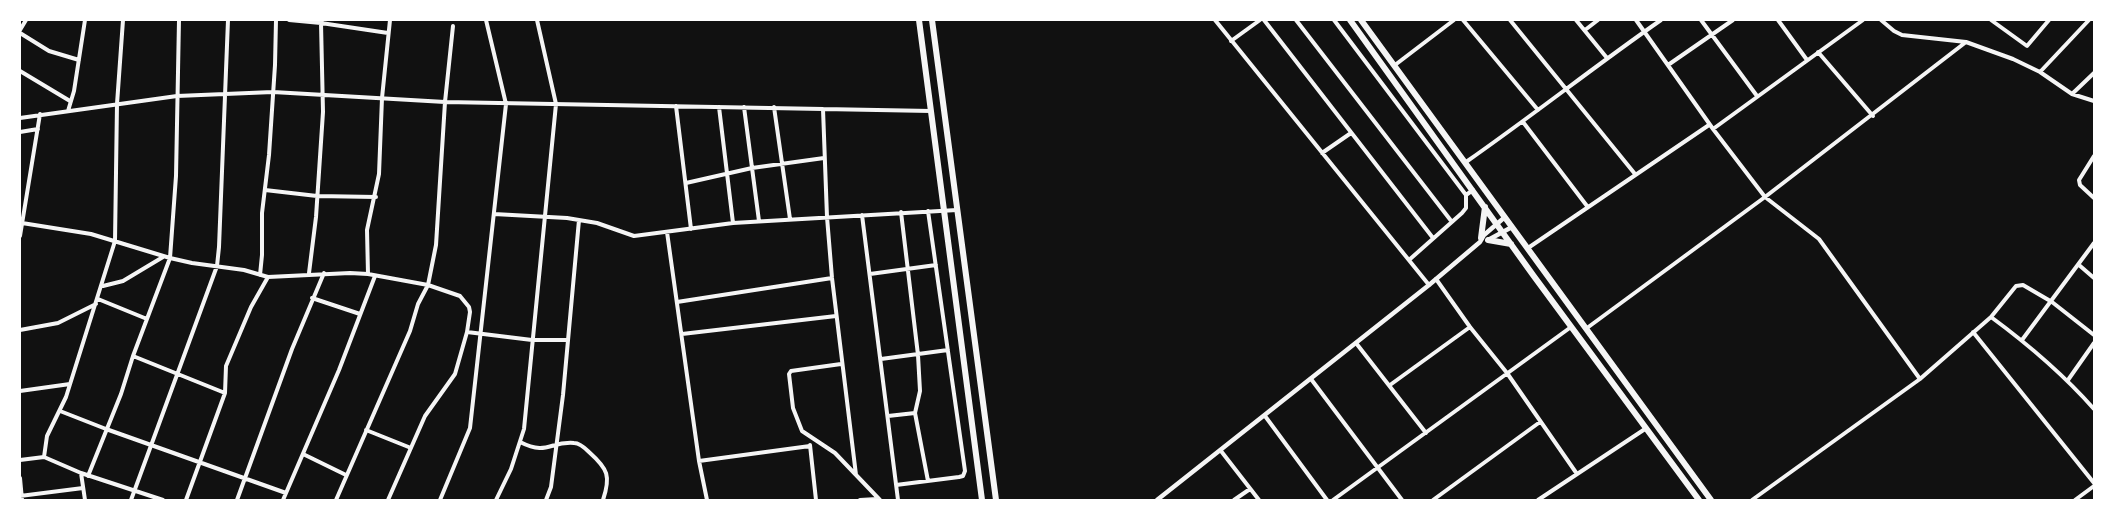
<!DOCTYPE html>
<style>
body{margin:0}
#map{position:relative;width:2114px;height:520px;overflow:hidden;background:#111;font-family:"Archivo Narrow",sans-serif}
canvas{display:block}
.frame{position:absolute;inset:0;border:21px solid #fff;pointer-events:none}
</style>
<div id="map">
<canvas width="2114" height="520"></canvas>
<div class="frame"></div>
</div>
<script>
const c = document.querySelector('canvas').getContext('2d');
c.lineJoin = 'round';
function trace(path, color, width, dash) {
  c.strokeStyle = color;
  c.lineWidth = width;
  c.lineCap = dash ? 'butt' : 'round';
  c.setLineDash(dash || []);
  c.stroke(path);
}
trace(new Path2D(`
 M289,20l32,3 2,89 -7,105 -7,56
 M322,20l-1,3 67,10
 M1215,20l214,265
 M1264,20l169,218
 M1296,20l156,202
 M1334,20l132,175 7,-5
 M1463,20l75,90
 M1510,20l125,154
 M1576,20l31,38
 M1636,20l77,109 52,68 54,42 101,140 -168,121
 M1701,20l56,76
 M1778,20l29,40
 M1881,20l13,11 8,4 64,7 47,17 27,13 32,22 22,7
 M1991,20l36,26 22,-26
 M20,30l6,-10
 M1585,30l13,-10
 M20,33l29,18 30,9
 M1231,41l29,-21
 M1818,52l55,64
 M1395,65l59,-45
 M1668,65l65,-45
 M20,71l50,30
 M2040,72l49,-52
 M2072,94l22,-21
 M676,106l15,123
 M719,107l14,116
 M744,107l15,114
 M774,107l16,112
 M823,109l4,108 5,61 24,197
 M68,111l6,-20 11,-71
 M20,118l157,-22 96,-4 172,10 486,9
 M1523,122l64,84
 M1713,129l150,-109
 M20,132l18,-3
 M1322,153l29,-20
 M2094,156l-15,24 1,5 14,13
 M1466,162c66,-46 129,-96 195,-142
 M686,183l66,-15 72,-10
 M265,190l52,6 59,1
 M901,212l17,143 2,36 -5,22 13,68
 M494,214l73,4 30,5 37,13 99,-13 224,-13
 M862,215l36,285
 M22,223l69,11 79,24 22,5 52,7 24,7 82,-4 18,1 60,11 32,11 9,11 1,5 -3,20 -12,42 -30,42 -37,84
 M667,232l32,229 8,39
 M20,236l20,-122
 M1528,248l181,-123
 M1409,260l53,-47 4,-5v-13
 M2079,265l15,13
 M368,274l-1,-44 12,-56 3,-76 8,-78
 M870,274l66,-9
 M260,275l2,-20v-42l7,-58 6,-90 1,-45
 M1436,279l34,48 37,46 70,101
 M103,286l20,-5 40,-24
 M312,298l48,16
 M98,299l49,20
 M677,302l155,-24
 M1991,317c38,28 72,57 103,92
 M1587,328l178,-131 201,-155
 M20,330l38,-7 38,-19
 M467,332l65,8h36
 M1973,332l121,151
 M682,334l154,-18
 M2022,340l72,-97
 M1356,343l70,90
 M133,356l92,37
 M881,359l67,-9
 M841,364l-50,7 -2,3 4,34 9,23 33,22 45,47
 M1311,379l91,121
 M1920,379l71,-62 25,-31 7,-1 29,17 42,33
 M2068,380l26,-37
 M1390,385l80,-58
 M20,391l50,-7
 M60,411l46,18 180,64
 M888,416l27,-3
 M1265,416l62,84
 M366,430l45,18
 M520,442c28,14 29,-1 54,1 6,0 11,5 15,9 19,17 22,24 14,48
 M810,445l6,55
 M1221,451l38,49
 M303,454l43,21
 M44,457l3,-21 19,-39 49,-156 2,-137 6,-84
 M20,460l24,-3 37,16 82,27
 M699,461l111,-15
 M81,473l4,27
 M88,476l33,-82 12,-38 37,-98 6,-82 3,-156
 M20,478l2,22
 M896,485l63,-8 4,-1 2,-5 -37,-260
 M20,496l63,-8
 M131,500l86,-234 2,-19 9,-227
 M186,500l39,-107 1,-27 25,-59 17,-30
 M237,500l55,-151 32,-76
 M283,500l56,-130 36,-94
 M336,500l74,-169 8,-27 10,-19 8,-40 9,-143 8,-76
 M440,500l30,-72 36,-324 -20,-84
 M496,500l15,-31 13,-40 32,-325 -19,-84
 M546,500l5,-13 12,-92 16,-175
 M860,500l17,-1
 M1234,500l16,-11
 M1333,500l238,-173
 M1433,500l107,-78
 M1538,500l107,-71
 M2075,500l19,-14`), '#f5f5f5', 4);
trace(new Path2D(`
 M1488,240l24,-13
 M1157,500l272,-215 51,-43 4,-7 21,-18`), '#f5f5f5', 4.5);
trace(new Path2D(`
 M919,20l63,480
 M932,20l64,480
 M1350,20l183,255 166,225
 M1361,20l350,480
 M1481,238l4,-31
 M1488,240l23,4`), '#f5f5f5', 6);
</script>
